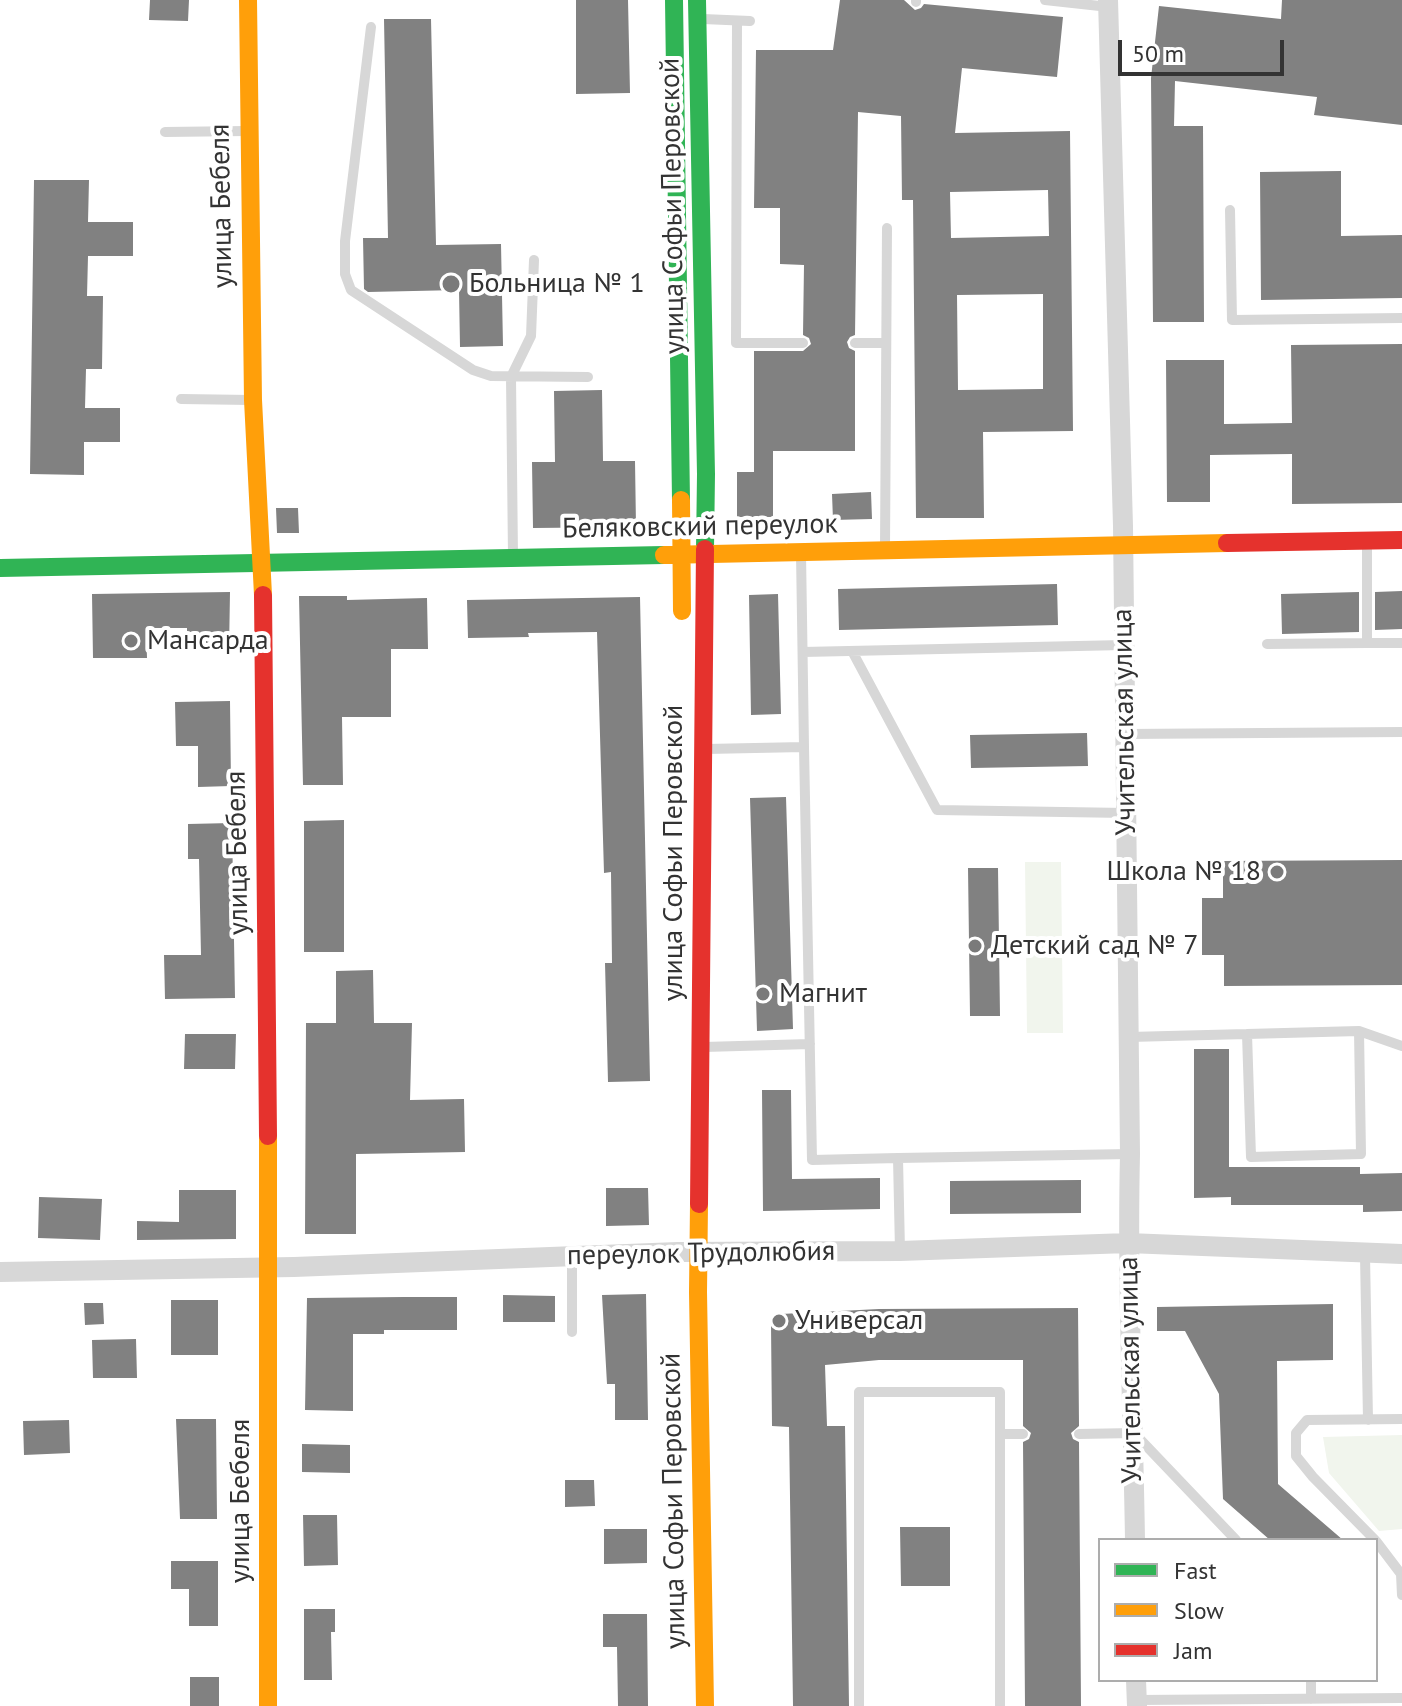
<!DOCTYPE html>
<meta charset="utf-8">
<style>
body{margin:0}
#map{position:relative;width:1402px;height:1706px;overflow:hidden;background:#fff;font-family:"PT Sans",sans-serif}
canvas{display:block}
.legend{position:absolute;left:1098px;top:1538px;width:280px;height:144px;box-sizing:border-box;background:#fff;border:2px solid #adadad;margin:0;padding:10px 14px;list-style:none;font-size:24px;color:#333}
.legend li{display:flex;align-items:center;gap:16px;height:40px}
.legend b{width:40px;border:2px solid #adadad}
.scale{position:absolute;left:1118px;top:40px;width:166px;height:36px;box-sizing:border-box;border:4px solid #333;border-top:0;padding-left:10px;font-size:24px;line-height:28px;white-space:nowrap;color:#333;-webkit-text-stroke:6px #fff;paint-order:stroke}
</style>
<div id="map">
<canvas width="1402" height="1706"></canvas>
<ul class="legend">
<li><b style="height:10px;background:#30b455"></b>Fast</li>
<li><b style="height:10px;background:#ff9f0a"></b>Slow</li>
<li><b style="height:10px;background:#e5322d"></b>Jam</li>
</ul>
<div class="scale">50 m</div>
</div>
<script>
const c = document.querySelector('canvas').getContext('2d');
c.lineJoin = 'round';
function fillPath(path, color) {
  c.fillStyle = color;
  c.fill(path, 'evenodd');
}
function trace(path, color, width, dash) {
  c.strokeStyle = color;
  c.lineWidth = width;
  c.lineCap = dash ? 'butt' : 'round';
  c.setLineDash(dash || []);
  c.stroke(path);
}
function write(font, color, halo, rows, align = 'center') {
  c.font = font + ' "PT Sans",sans-serif';
  c.lineWidth = 8;
  c.setLineDash([]);
  c.textBaseline = 'middle';
  c.strokeStyle = halo;
  c.fillStyle = color;
  for (const [text, x, y, turn = 0] of rows) {
    c.save();
    c.translate(x, y);
    c.rotate((+turn || 0) * Math.PI / 180);
    c.textAlign = isNaN(turn) ? turn : align;
    if (halo) c.strokeText(text, 0, 0);
    c.fillText(text, 0, 0);
    c.restore();
  }
}
fillPath(new Path2D(`
 M1025,862h36l2,171h-36z
 M1402,1435v94l-23,2 -50,-58 -6,-36z`), '#f1f5ed');
fillPath(new Path2D(`
 M150,0h39l-1,21 -39,-1z
 M576,0h52l2,93 -54,1z
 M840,0h64l11,10 6,-2 3,-4 139,13 -6,60 -95,-9 -7,65 115,-2 3,300 -90,1 1,86h-68l-3,-318h-11l-1,-84 -43,-4 -3,223 -5,2 -3,5 2,6 6,3v100h-82v66h-36v-45h17v-121h49l8,-7 -2,-6 -6,-3 1,-70 -24,-1v-56h-26l2,-158h77zM1048,190l1,46 -98,2 -1,-46zM1043,294v95l-85,1 -1,-95z
 M1282,0h120v125l-88,-10 3,-18 -142,-16 -1,45h29l1,196h-51l-2,-244 8,-72 122,13z
 M384,19h47l5,226 65,-1 2,102 -43,1 -1,-57 -91,2 -4,-3 -1,-51h25z
 M1341,171v65l61,-1v63l-141,2 -1,-128z
 M34,180h55l-1,42h45v34h-45l-1,40h16l-1,73h-16l-1,39h35v34h-36v33l-54,-1z
 M1402,344v159l-110,1v-50l-82,1v47h-43l-1,-142h58v64l68,-1 -1,-78z
 M602,390l1,71h32l1,66 -103,1 -1,-66h23l-1,-71z
 M871,492l1,27 -39,1 -1,-26z
 M276,508h22l1,25h-22z
 M1057,584l1,41 -219,5 -1,-41z
 M1402,591v38l-27,1v-38z
 M230,592l-1,59h-42v-23h-41l1,30h-54l-1,-64z
 M1359,592v40l-77,2 -1,-40z
 M778,594l3,120 -30,1 -2,-120z
 M299,596h48v4l80,-2 1,51h-37v68h-49l1,68h-40z
 M640,597l10,484 -42,1 -3,-119h7l-1,-91 -7,1 -7,-241 -69,1 1,4 -61,1 -1,-38z
 M230,701l1,85 -33,1v-41h-22l-1,-44z
 M1087,733l1,33 -117,2 -1,-33z
 M786,797l7,232 -36,2 -7,-233z
 M344,820v132h-40v-131z
 M232,823l3,175 -70,1 -1,-44h37l-2,-96h-11v-35z
 M1402,860v125l-178,1v-31h-22v-57h21v-37z
 M968,868h30l2,148h-30z
 M373,970l1,53h38l-2,77 54,-1 1,53 -109,2v80h-51l1,-211h30v-52z
 M185,1034h51l-1,35h-51z
 M1194,1049h35v118h131v7l42,-1v38l-39,1v-7h-132v-8l-37,1z
 M762,1090h29l1,89 88,-1v31l-117,2z
 M1081,1180v33l-131,1v-33z
 M606,1188h42l1,37 -43,1z
 M179,1190h57v49l-99,1v-19l42,1z
 M39,1197l63,2 -2,41 -62,-2z
 M646,1294l2,126h-33v-36h-8l-5,-89z
 M503,1295l52,1v26h-52z
 M404,1297h53v33h-73v4h-31v77l-48,-1 2,-112z
 M171,1300h47v55h-47z
 M84,1303h19l1,21 -19,1z
 M1333,1304v56l-56,1 1,123 65,56h-73l-47,-41 -4,-105 -34,-63h-28v-24z
 M1078,1308l1,118 -8,7 2,6 6,3 2,264h-56l-2,-264 6,-3 2,-6 -8,-7v-66h-144l-54,5 2,61h18l4,280h-56l-4,-279 -17,-1 -1,-102 10,-10 98,-5z
 M136,1339l1,39h-44l-1,-38z
 M176,1419h40l1,100h-37z
 M69,1420l1,33 -46,2 -1,-34z
 M302,1444l48,1v28l-48,-1z
 M565,1480h29l1,26 -30,1z
 M303,1515h34l1,50 -34,1z
 M900,1527h50v59h-49z
 M604,1529h43v34l-43,1z
 M171,1561h47v65h-29v-37h-18z
 M304,1609h31v23h-4l1,48h-28z
 M603,1614h44l1,92h-30l-1,-59h-14z
 M190,1677h29v29h-29z`), '#818181');
trace(new Path2D(`
 M1045,0l64,7
 M916,2v-2
 M703,19l47,2
 M737,21l-1,322h67
 M371,27l-26,214v33l6,16 122,80 18,6 97,1
 M165,132l81,-1
 M1230,210l2,110 170,-2
 M855,343h31
 M181,399l70,1
 M885,548l2,-320
 M801,553l3,194
 M513,557l-2,-180 20,-41 3,-76
 M1367,643h35
 M1267,644l100,-1v-100
 M852,651l85,159 189,3
 M803,652l321,-7
 M1125,734l277,-2
 M706,749l98,-2 8,413 86,-2 2,93
 M1247,1034l112,-3
 M1129,1037l118,-3 4,123 110,-3 -2,-123 43,15
 M704,1047l106,-3
 M898,1158l232,-4
 M1365,1255l3,165
 M572,1332v-76
 M1000,1434v272
 M1079,1434l55,-1 102,107
 M1375,1540l-62,-63 -17,-21v-23l11,-13 95,-1
 M1376,1541l25,33 1,21
 M1311,1680v19
 M1137,1700l265,-2
 M859,1706v-314h141v42h23`), '#d7d7d7', 10);
trace(new Path2D(`
 M1108,0l15,526 7,628c-3,128 3,257 5,386
 M0,1272l294,-5 384,-15 222,-1 228,-8 274,11
 M1136,1680l1,26`), '#d7d7d7', 20);
trace(new Path2D(`
 M674,0l7,500
 M697,0l9,474 -1,75
 M0,568l664,-13`), '#30b455', 18);
trace(new Path2D(`
 M248,0l5,400 10,195
 M681,500l1,111
 M664,555l563,-12
 M699,1204l-1,88 7,414
 M268,1706v-570`), '#ff9f0a', 18);
trace(new Path2D(`
 M1227,543l175,-3
 M263,595l5,541
 M699,1204c4,-218 2,-437 6,-655`), '#e5322d', 18);
for (const [x, y, r, color] of [
 [451,284,10,"#7a7a7a"],
 [131,641,8,"#7a7a7a"],
 [1277,872,8,"#7a7a7a"],
 [975,946,8,"#7a7a7a"],
 [763,994,8,"#7a7a7a"],
 [779,1321,8,"#7a7a7a"]
]) {
  const dot = new Path2D();
  dot.arc(x, y, r, 0, 2 * Math.PI);
  c.fillStyle = color;
  c.fill(dot);
  trace(dot, '#fff', 3);
}
write('28px', '#333', '#fff', [
 ["улица Бебеля",222,206,-91],
 ["улица Софьи Перовской",673,206,-91],
 ["Беляковский переулок",700,527,-1],
 ["Учительская улица",1125,722,-91],
 ["улица Бебеля",238,853,-91],
 ["улица Софьи Перовской",674,853,-90],
 ["переулок Трудолюбия",701,1254,-1],
 ["Учительская улица",1131,1370,-91],
 ["улица Бебеля",241,1501,-90],
 ["улица Софьи Перовской",674,1501,-91]
]);
write('28px', '#333', '#fff', [
 ["Больница № 1",469,284],
 ["Мансарда",147,641],
 ["Школа № 18",1261,872,"right"],
 ["Детский сад № 7",991,946],
 ["Магнит",779,994],
 ["Универсал",795,1321]
], 'left');
</script>
